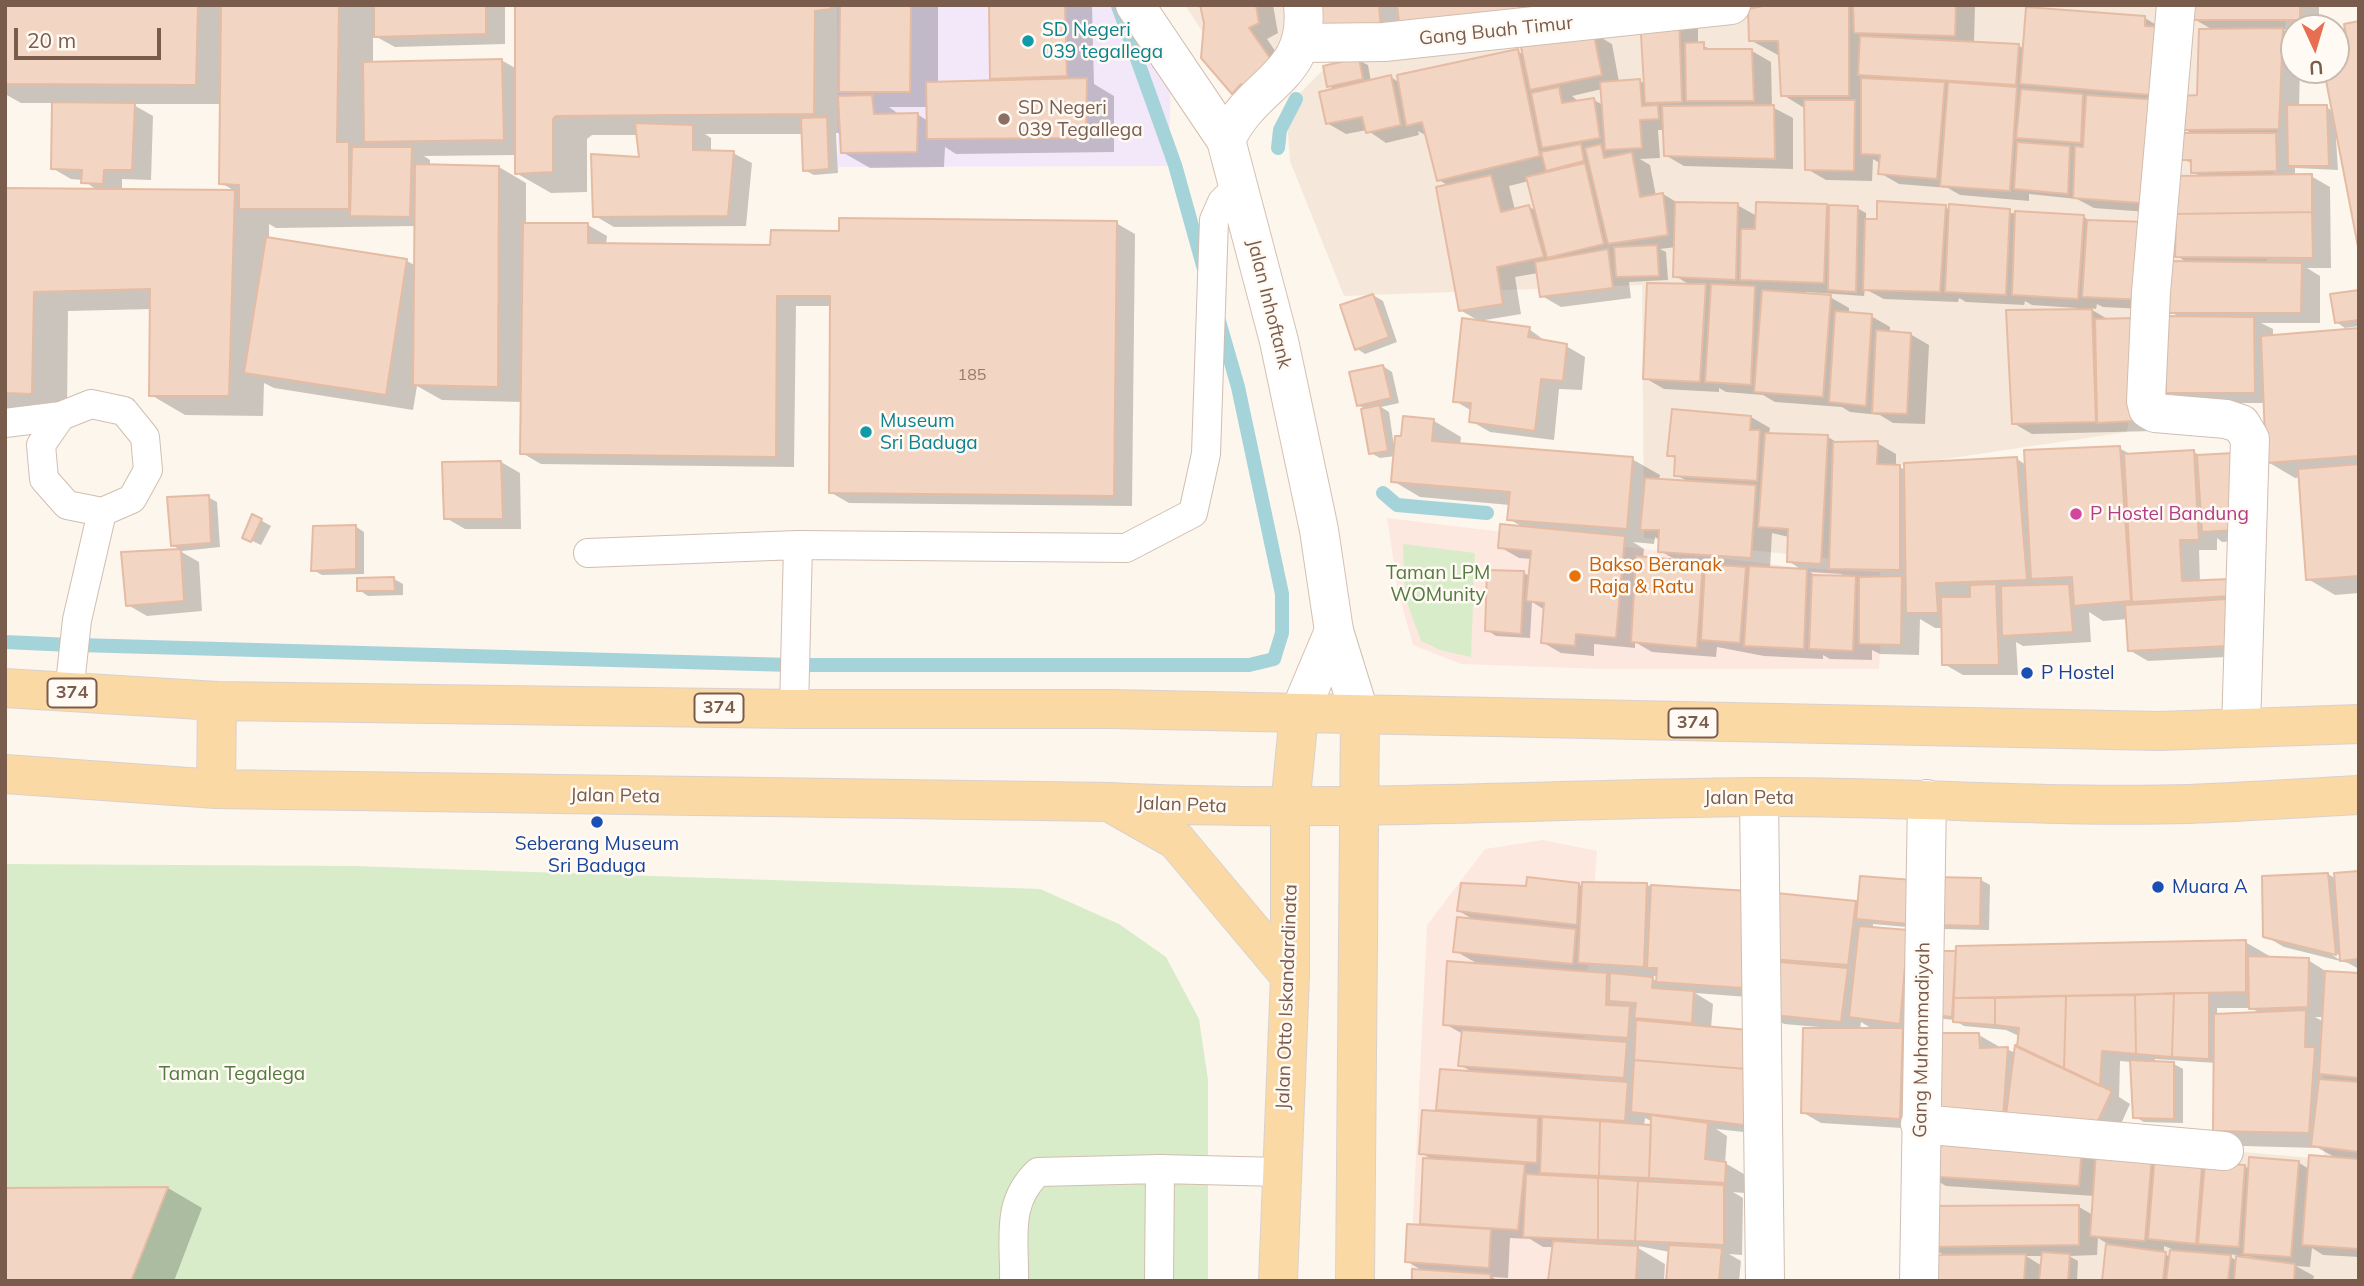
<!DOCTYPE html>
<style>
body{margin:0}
#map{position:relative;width:2364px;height:1286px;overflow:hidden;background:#fdf6ec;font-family:Mulish,sans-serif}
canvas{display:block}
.frame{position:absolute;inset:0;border:7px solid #7a5c4d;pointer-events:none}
.north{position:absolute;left:2280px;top:14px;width:70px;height:70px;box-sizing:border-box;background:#fffaf3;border:2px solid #cabbb1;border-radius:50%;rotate:176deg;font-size:19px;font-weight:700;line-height:28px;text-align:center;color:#7a5c4d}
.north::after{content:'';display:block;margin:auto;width:24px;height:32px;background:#e76f51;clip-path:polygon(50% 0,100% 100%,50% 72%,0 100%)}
.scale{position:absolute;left:14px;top:28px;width:147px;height:32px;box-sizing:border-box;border:4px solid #7a5c4d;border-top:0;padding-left:9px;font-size:21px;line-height:24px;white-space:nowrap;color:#7a5c4d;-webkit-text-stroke:5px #fffaf3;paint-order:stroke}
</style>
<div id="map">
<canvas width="2364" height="1286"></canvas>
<div class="frame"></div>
<div class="north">U</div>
<div class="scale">20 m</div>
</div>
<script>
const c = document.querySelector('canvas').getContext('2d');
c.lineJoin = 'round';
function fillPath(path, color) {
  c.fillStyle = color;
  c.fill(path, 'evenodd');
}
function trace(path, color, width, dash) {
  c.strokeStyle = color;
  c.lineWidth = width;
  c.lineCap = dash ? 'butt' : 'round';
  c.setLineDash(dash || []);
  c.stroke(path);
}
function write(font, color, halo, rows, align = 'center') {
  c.font = font + ' Mulish,sans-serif';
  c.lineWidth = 5;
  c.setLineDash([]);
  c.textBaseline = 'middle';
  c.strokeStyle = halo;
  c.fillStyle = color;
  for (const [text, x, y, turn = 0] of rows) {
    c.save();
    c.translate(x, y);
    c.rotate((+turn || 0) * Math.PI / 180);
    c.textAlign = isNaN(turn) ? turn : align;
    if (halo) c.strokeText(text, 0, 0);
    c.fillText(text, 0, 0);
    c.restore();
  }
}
fillPath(new Path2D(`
 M1185,5h109l-15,63 -42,17z
 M1582,5h705l-24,305 -116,4 -20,118 -229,34 -5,100 -249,-28 -2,-253 -298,11 -54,-135 -4,-54 53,-53z
 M2359,989v292h-440l-3,-157 408,35 -2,-164z`), '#f5e8da');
fillPath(new Path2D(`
 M1387,518l416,50 77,4 3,37 -4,60h-277l-141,-5 -48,-19 -15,-54z
 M1543,840l54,11 -10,128 -13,302h-164l17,-356 58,-76z`), '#fde8e0');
fillPath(new Path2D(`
 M837,5h289l45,68 -2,93 -331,1z`), '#f3e8fa');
fillPath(new Path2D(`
 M1403,544l72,9 -4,104 -31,-7 -19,-9 -16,-44z
 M5,864l349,2 686,23 79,35 47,33 33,62 9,61v201h-1203z`), '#d8ecc9');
fillPath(new Path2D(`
 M5,5h500v39l-110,3 -22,-12v28l128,-3 16,9v-64h421v78l54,-1 -1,-77h101l2,79 20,12v56l-158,2 -11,-7 -1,20 -74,1 -28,-16v-19h-6l2,40 -24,2 -10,-5 -1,-36h-98l6,4v14l22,1 19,10 -6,63 -132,1 -19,-11 46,-57 -3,-24h-46l-5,4v53l-36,1 -35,-20v-18l-92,1 6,4v6l69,1 27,16v41l62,1 19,11 -1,9 166,2 68,-15 276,-9 19,11 -3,272 -283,-3 -19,-11 2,-186h-36l-2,161 -253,-3 -19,-11 1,-51 -81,-2 -25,-14 -4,24 -139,-22 -10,-5 -1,33 -78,-1 -34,-20 1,-86 -84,2 -1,102 -62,-1v-222h92l-14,-10 -12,-1 -19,-11 1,-65h-32l-16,-9zM132,104h90l-1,79 14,8h-113v-12l29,1 2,-64zM889,107h39v14l-11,-7 -17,1zM269,224l7,4 140,-2v40l-9,-5 -138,-21z
 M1202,5h71l5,28 -11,6 23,34 -38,30 -19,-10z
 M1322,5h272l-175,28 -22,-13 3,21z
 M1770,5h205l-1,38 45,3 6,3 120,-31 18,11 12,149h28l-10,-6v-8l-10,-5 11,-24 -9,-6 14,-32 14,-67 -19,-11v-14h125v23l-36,2 11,6v34h6l-1,37h27l7,4 -7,-41h10v-25l13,-3 10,-20 -23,117 2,31 -43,-2v8h16l19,11 1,81h-24l13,8v47h-59l12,6v8l86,-7v263l-24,2 -27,-16 -7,-102 -6,1 -27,-16 -2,-59h-79l-19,-11 13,-74 -10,-6 17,-49 -11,-7 1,-77 -5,35 -79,-6 -17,-9 -48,-5v7l-69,-6 -12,-7 -49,-4 -19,-11 1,-9 -8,-5 -1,22 -46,-1 -19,-11 -1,-60 -23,-14 -3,-39 -30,-16z
 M1679,18l19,11v15l18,7h36l19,11 1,45 21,11v51l-109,-3 -19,-11 -1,-25h-6l2,28 -20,1 10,6 6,31 7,-2 15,9 59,2 20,11 69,-10 31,2 9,5v8l79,-14 5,3 134,7 8,5 72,88 -61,-3 -6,-3 -1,5 -7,-1 20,12 45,111 -122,3 -19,-11 64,-115 -45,-3 -7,-4 -1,4 -58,-3 -7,-4 -1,4 -74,-3 -19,-10 -1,7 -58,-4v3l24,2 19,11v6l22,2 19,11v6l20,1 19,11 -4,79 -32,-1 -13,-8 -30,-3 -8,-5 -67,-5 -12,-7 -37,-3 -7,-4v4l-55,-3 -19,-11 47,-92 -17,-10 1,-29 -16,2 6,3 2,28 -39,2 2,16 -70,9 -19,-11 -4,-23 -23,4 6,37 -42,7 -19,-11 -11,-124 -10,-6 -12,-44 -9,-5 1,4 -33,8 -19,-13 -21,4 -19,-11 8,-33 -6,-4 29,-26 10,5 3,17 20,-5 9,6 117,-32 7,4 69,-22 19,11 7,38 21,-1 5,3zM1602,89l1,16 -9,-5 -15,2 -7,-6zM1529,181l8,30 -8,-4 -14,3 -6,-24z
 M2359,292v34l-14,2 -9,-6z
 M1373,295l10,6 14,41 -32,12 -9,-6z
 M1529,329l19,14 18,3 19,11 -3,33 -23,-1 -5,51 -64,-8 -19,-11 1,-10 -17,-10z
 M1383,366l9,6 7,31 -18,4 8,5 5,34 9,-8 2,-20 29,3 27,16 -1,8 172,14 28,16 -1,5 30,2 -13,-7v-16l-7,-4 82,-38 19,11 -1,6 59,3 10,6h39l19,11v12l10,4 111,-11 9,6 93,-17 13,7 62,-3 9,5 51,83 -32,2 -5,-4v12h-18l1,32 30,-2 16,76 -98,5 -19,-11 -1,-31 -25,2 -14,-9 2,30 -68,4 -7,-4 2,33h-55l-19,-11 -1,-36h-8l-15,-9 -1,36 -39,-1 -8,-4v10l-42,-1 -7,-4v4l-59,-3 -47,-9 -1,10 -64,-5 -17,-10v6l-41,-4v12l-33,-3 -19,-11 3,-32 -13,-8 -2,36 -34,-2 -9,-6 37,-57 6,3 2,-17 -13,-1 -19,-11 26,-18 -17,-10 1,-14 -90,-8 -27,-16 2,-25 -15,2 -9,-5 -4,-43 -9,-5zM1772,533l17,4 -1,24 16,10 -34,-2zM1655,537l5,3v11l18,10 -35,-2 1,-10 -11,-7 21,2zM1810,572l31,2 7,4 -30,-1z
 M501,462l19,11 1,56h-56l-19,-11z
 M208,497l9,5 3,45 -38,4 -10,-6z
 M253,516l18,10 -10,19 -17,-8z
 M355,526l9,6v42l-42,1 -9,-5z
 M180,551l19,11 3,49 -55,5 -19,-11z
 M394,579l9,5v11l-35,1 -9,-6z
 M2359,873v96l-11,-6 -64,-16 -19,-11 63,-62 8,5zM2329,949l13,8v4l-15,-9z
 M1981,880l9,5 -1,45 -46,-1 -9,-5z
 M1579,884l4,3 63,-3 7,4 108,110 -66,-5 18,11 -2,24 51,106 -46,-5 11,7 -2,27 19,11v19l-11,-1 10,6 -1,57 -13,-1 12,7 -2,20h-71l2,-29 -37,-7 32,19 -1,17h-114l4,-34h-11l-13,-8 -20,-1 -2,40 -16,-1 7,4h-85l11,-9 -19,-11 15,-34 3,-68 9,1 -12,-7 17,-40 4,-42 32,2 -14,-8 3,-31 -18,-10 35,-59 -25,-14 21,-30 -17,-10 68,-23zM1648,976h10v6zM1645,1118l8,4 -1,4h-8z
 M1855,903l63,25 -45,-4v5l35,3 10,197 -97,-6 -19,-11 17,-85 -35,-3 -19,-11 6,-55zM1861,1022l13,8h-14z
 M2245,942l28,16 35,2 19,12 32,3v282l-36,-2 -11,-7 -2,19 -14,-1 18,10 -1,5h-210l5,-37 -10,-6 -1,17 -28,1 9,5 -1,20h-145l15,-24 -18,-11 150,-39 14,8 1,-19 -148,-10 -19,-11 2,-39 316,30 5,4 48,-8 11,7 29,-10 -20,-11 -75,-2 -28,-16 1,-67 -61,-4v4l19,1 9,5v54l-39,-1 -9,-5 -3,-55 -12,-1 -1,36 11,7 -14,31 -164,-10 27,-90 19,11v3h9l10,5 2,-18 -13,-6 -42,-4 -10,-6 -18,-2 -6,-65zM2217,1008h34l11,6 -45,2zM2315,1017h9v5zM2164,1246l8,3 -1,8 -7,-3zM2226,1254l12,1 -1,6zM2026,1256h17l-1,10zM2242,1256l10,1 8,4 -18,-2z
 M168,1188l34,20 -28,73h-169v-91z`), '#0003');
trace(new Path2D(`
 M1118,6l57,159 29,104
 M1278,148l2,-18 16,-31
 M1383,493l14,12 90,8
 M5,642l66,3
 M78,645l713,20
 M797,665h452l25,-6 8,-26v-39l-44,-207 -19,-66`), '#a5d3da', 14);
const building = new Path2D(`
 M5,5h193l-2,80 -191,-1z
 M221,5h118l-2,137h12v67h-110v-24l-20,-1z
 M374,5h112v29l-112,3z
 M515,5h316v4l-16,2 -1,103 -258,2 -3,3v53l-38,2z
 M840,5h71l-1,87h-71z
 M989,5h76l2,71 -77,3z
 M1200,5h56l3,18 -10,5 23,33 -25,29 -6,-6 -9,10 -31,-36 3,-35z
 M1320,5h59l2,25 -57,7z
 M1397,5h122v5l-120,13z
 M1768,5h81v91h-68l-3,-55h-29l-1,-32z
 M1853,5h103l-1,31 -101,-3z
 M2192,5h108v15h-108z
 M2026,7l119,9v10l21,1 -4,69 -142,-12z
 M1679,16l3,86 -37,1 -5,-85z
 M2359,21v231l-35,-182h12v-27l11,-3 -3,-16z
 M2283,28l-4,101 -96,1v-34l14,-1 2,-66z
 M1593,31l9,44 -72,15 -9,-43z
 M1860,36l159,8 -3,41 -158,-10z
 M1704,42v7h48l2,52h-68l-1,-58z
 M1518,49l22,107 -103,25 -15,-59 -16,4 -9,-51z
 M1359,58l4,21 -36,8 -4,-21z
 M502,59l2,81 -140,2 -1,-80z
 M1391,75l10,50 -35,8 -4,-16 -36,7 -7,-32z
 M1087,78l-1,60 -159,1 -1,-57z
 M1861,78l84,4 -8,97 -59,-5 2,-19 -19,-1z
 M1640,79l2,27 16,-1 1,14 -19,1 2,28 -37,2 -5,-68z
 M1948,82l69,5 -7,104 -70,-5z
 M1559,87l3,16 32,-5 6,40 -58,10 -11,-55z
 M2021,89l62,5 -2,49 -65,-5z
 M872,95l2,19 44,-1 -1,39 -76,1 -3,-57z
 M2086,95l76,5 -8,104 -81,-6 2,-52 8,1z
 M1804,100h51l-1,71 -49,-1z
 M52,102l83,1 -3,67h-28l-1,14 -22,-1 1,-13 -31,-1z
 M1774,105l1,54 -111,-3 -2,-50z
 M2287,105h40l2,61h-41z
 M827,117l2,52 -26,2 -2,-53z
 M635,123l58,2v25l41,1 -6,65 -135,1 -2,-63 48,3z
 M2182,133h94l1,38 -86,2v-13h-10z
 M2017,142l53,4 -2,48 -54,-5z
 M1581,144l3,17 -38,10 -5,-19z
 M1601,144l3,14 28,-6 8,45 23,-4 5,42 -60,9 -23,-96z
 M352,147h60l-2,70 -60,-1z
 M1585,163l19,81 -57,14 -21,-81z
 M415,164l84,2 -1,221 -85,-2z
 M2312,174v38l-136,2 1,-38z
 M1491,175l10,37 28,-7 15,52 -47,10 6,37 -44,7 -23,-124z
 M5,188l230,2 -6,206h-80l1,-107 -116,3 -2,102 -27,-1z
 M1877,201l69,4 -6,87 -77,-2 2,-71h12z
 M1675,202l63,1 -2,77 -63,-3z
 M1756,202l71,2 -3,79 -84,-3 1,-51h14z
 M1949,204l61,5 -4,86 -61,-3z
 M1829,205l29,1 -2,86 -28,-2z
 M2015,211l69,4 -6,84 -66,-4z
 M2312,212l1,46 -138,-1 1,-43z
 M839,218l278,3 -3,275 -285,-3 1,-197h-53l-1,161 -256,-3 3,-231h65v20l182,2 1,-15 68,1z
 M2087,220l61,2 -3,78 -63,-3z
 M266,237l141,22 -21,136 -142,-22z
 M1657,245l2,31 -43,1 -2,-30z
 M1608,249l5,39 -73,9 -5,-35z
 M2170,261l132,2 -1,50h-132z
 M1647,283l59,1 -6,98 -57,-3z
 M1711,284l44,2 -4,99 -46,-3z
 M1762,290l69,5 -8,102 -69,-5z
 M2359,290v30l-24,3 -5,-29z
 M1373,294l16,43 -34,13 -15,-45z
 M2092,309l4,113 -84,2 -6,-114z
 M1835,311l37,3 -6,92 -37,-4z
 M2166,316l88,1 1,76h-89z
 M1462,318l68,9 -2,10 39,7 -4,37 -22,-2 -6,52 -66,-9 2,-19 -18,-1z
 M2134,318l1,103 -38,2 -2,-104z
 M2359,328v128l-93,7 -5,-127z
 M1876,330l35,3 -4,81 -35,-1z
 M1383,365l8,33 -34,8 -8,-34z
 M1380,405l8,46 -19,3 -8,-45z
 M1672,409l79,7 -1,14h10l-3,51 -83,-5 1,-20h-8z
 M1403,416l31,3 -2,22 201,16 -6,72 -120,-9 3,-28 -119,-10 4,-46h6z
 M1765,433l63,2 -7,129 -34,-2 1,-33 -30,-2z
 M1878,441l-1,23 23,1v105l-71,-1 4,-127z
 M2120,446l11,155 -57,5 -2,-29 -41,2 -7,-129z
 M2194,450l5,90h-19l2,41 48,-2 1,17 -99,6 -8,-148z
 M2234,453l2,77 -34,2 -5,-77z
 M2017,457l10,123 -91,3 2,30h-32l-2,-150z
 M501,461l2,58h-59l-2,-57z
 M2359,464v112l-53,4 -8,-111z
 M1645,478l111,7 -5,73 -93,-6 1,-22h-19z
 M209,495l2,48 -40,3 -4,-49z
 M252,514l10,5 -11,23 -9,-4z
 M1500,524l125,12 -9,102 -40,-4 -1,12 -34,-3 3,-40 -18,-2 5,-50 -33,-3z
 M356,525v44l-45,2 2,-45z
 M181,549l3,52 -58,5 -5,-54z
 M1636,556l67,6 -6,86 -66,-6z
 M1705,564l41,3 -6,76 -39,-3z
 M1749,566l58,3 -3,80 -60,-3z
 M1487,570l37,1 -3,63 -36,-3z
 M1812,575l44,1 -3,75 -44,-2z
 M1902,576l-1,69 -42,-1v-67z
 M394,577l1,14h-38v-13z
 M1996,584l3,81h-57l-1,-68h29v-12z
 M2069,584l4,48 -71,4 -1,-50z
 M2228,599v47l-100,5 -3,-46z
 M2359,871v88l-19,2 -6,-88z
 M2328,873l8,82 -73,-18 -1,-61z
 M1860,876l53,4 -4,44 -53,-5z
 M1527,877l52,6 -2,42 -120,-14 4,-28 65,3z
 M1934,877l47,1 -1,48 -48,-1z
 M1582,882l65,1 -3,84 -66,-4z
 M1651,885l98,6 -7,97 -86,-6 1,-14h-10z
 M1776,893l80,8 -8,64 -78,-6z
 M1457,917l119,12 -3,35 -120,-12z
 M1859,926l49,4 -8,94 -51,-7z
 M2246,940v52l-292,6 2,-52z
 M1928,951h28l-4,66 -27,-3z
 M2248,956l61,2 -1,49 -59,2z
 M1447,961l160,12 -1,32 24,1 -2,32 -185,-13z
 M1768,961l80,7 -7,54 -77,-8z
 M2325,971l34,2v105l-40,-4z
 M1610,973l43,4 -1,11 42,3 -2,32 -58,-5 2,-15 -27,-2z
 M2174,993h35v66l-37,-2z
 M2174,993l-2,64 -36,-3 -1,-59z
 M2135,995l1,59 -34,-3 -2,35 -36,-17 2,-73z
 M2066,996l-2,73 -47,-22 2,-19 -24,-3v-27z
 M1954,998h41v27l-42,-3z
 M2306,1010l-1,37h10l-6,86 -96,-2 1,-117z
 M1636,1020l113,10 -2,39 -113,-9z
 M1803,1028h100l-3,91 -99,-6z
 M1462,1030l165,12 -3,36 -166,-12z
 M1932,1033h47l1,15 28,-1 -5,72 -72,-4z
 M2015,1045l97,46 -16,34 -90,-10z
 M1634,1060l113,9 -3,56 -113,-13z
 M2130,1060l44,2v57l-41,-1z
 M1440,1069l188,13 -3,39 -189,-11z
 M2319,1079l40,3v70l-48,-6z
 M1422,1110l116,8 -1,45 -118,-9z
 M1651,1115l57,8 -3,36 21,3 -1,21 -76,-5z
 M1542,1117l58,4 -1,55 -59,-3z
 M1600,1121l51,4 -2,53 -50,-2z
 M1928,1134l154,11 -3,41 -154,-10z
 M2096,1152l56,4 -7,85 -55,-5z
 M2155,1153l48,1 -7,90 -48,-5z
 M2309,1155l50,4v90l-57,-4z
 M2249,1157l50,4 -8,96 -48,-3z
 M1423,1158l102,6 -7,66 -98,-6z
 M2205,1162l40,3 -6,82 -41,-3z
 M1526,1174l72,4v62l-75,-3z
 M1598,1178l40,3 -3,60 -37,-1z
 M1638,1181l86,4v60l-89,-4z
 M168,1187l-37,94h-126v-93z
 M2079,1205v40l-152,2v-41z
 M1407,1224l84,5 -2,39 -84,-6z
 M1553,1241l85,5 -2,35h-88z
 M2106,1244l60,8 -3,29h-61z
 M1669,1245l53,3 -3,33h-53z
 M2170,1250l61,5 -3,26h-62z
 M2042,1252l28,2 -2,27h-29z
 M2026,1254l-2,27h-94v-26z
 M2236,1256l59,8 -1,17h-60z
 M1412,1269l78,5 1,7h-79z`);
fillPath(building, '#f3d5c3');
trace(building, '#e6bba3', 2);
const service = new Path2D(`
 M5,423l56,-7 30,-12 33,7 21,26 3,33 -16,29 -30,13 -35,-7 -23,-26 -3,-34 20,-29
 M588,553l210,-8
 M69,693l8,-73 25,-108
 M794,709l4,-164 328,3 67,-35 13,-59 8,-234 8,-18 15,-15
 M1014,1281c1,-42 -9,-78 24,-109l122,-3 120,3
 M1159,1281l1,-112`);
const minor = new Path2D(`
 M2176,5l-25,287 -5,109 2,8 7,4 71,6 15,5 9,15 -9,289
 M1302,43l82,-1 347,-37
 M1759,797l6,484
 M1920,1124l304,27
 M1919,1281l8,-482`);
const tertiary = new Path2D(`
 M1135,5l91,135
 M1334,631l26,84
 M1299,714l35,-83`);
const secondary = new Path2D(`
 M1303,5c8,73 -51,77 -77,135l53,201 40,189 15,101`);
const primary = new Path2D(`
 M5,688l212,13 577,8h318l1047,22 200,-7
 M5,774l211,15 893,13c216,11 431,-3 647,-5 144,-1 289,11 433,7 57,-2 113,-6 170,-9
 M216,789l1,-88
 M1116,806l60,34 114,136
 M1278,1281l12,-305v-169l9,-93
 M1355,1281l5,-566`);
trace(service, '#d1beb0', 30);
trace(minor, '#d1beb0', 40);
trace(tertiary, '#d1beb0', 40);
trace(secondary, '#d6c0b0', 40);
trace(primary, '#dad1cd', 40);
trace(service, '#fff', 28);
trace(minor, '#fff', 38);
trace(tertiary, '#fff', 38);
trace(secondary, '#fff', 38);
trace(primary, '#fbd9a5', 38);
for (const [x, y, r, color] of [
 [1028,41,7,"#0f9aa8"],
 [1004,119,7,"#8d6e63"],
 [866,432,7,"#0f9aa8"],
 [2076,514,7,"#d1479c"],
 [1575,576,7,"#e8710a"],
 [2027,673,7,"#1a4fb4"],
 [597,822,7,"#1a4fb4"],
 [2158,887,7,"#1a4fb4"]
]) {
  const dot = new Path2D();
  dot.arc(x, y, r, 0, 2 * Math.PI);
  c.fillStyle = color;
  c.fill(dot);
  trace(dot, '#fffaf3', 2.5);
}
write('16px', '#987a6a', null, [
 ["185",972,375]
]);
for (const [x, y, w] of [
 [72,693,49],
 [719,708,49],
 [1693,723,49]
]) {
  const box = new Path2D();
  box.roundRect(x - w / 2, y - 14.5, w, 29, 5);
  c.fillStyle = '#fffaf3';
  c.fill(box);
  trace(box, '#7a5c4d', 2);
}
write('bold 18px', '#7a5c4d', null, [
 ["374",72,693],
 ["374",719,708],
 ["374",1693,723]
]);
write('19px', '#0d838f', '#fffaf3', [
 ["SD Negeri",1042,30],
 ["039 tegallega",1042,52],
 ["Museum",880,421],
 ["Sri Baduga",880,443]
], 'left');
write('19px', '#7a5c4d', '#fffaf3', [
 ["Gang Buah Timur",1496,31,-6],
 ["Jalan Inhoftank",1269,304,76],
 ["Jalan Peta",615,796,1],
 ["Jalan Peta",1749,798],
 ["Jalan Peta",1182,805,2],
 ["Jalan Otto Iskandardinata",1287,997,-88],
 ["Gang Muhammadiyah",1922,1040,-89]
]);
write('19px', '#785e54', '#fffaf3', [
 ["SD Negeri",1018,108],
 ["039 Tegallega",1018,130]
], 'left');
write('19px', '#b23c85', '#fffaf3', [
 ["P Hostel Bandung",2090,514]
], 'left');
write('19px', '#c56008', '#fffaf3', [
 ["Bakso Beranak",1589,565],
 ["Raja & Ratu",1589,587]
], 'left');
write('19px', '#537a41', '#fffaf3', [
 ["Taman LPM",1438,573],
 ["WOMunity",1438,595],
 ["Taman Tegalega",232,1074]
]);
write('19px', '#164399', '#fffaf3', [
 ["P Hostel",2041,673],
 ["Seberang Museum",597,844,"center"],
 ["Sri Baduga",597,866,"center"],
 ["Muara A",2172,887]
], 'left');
</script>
